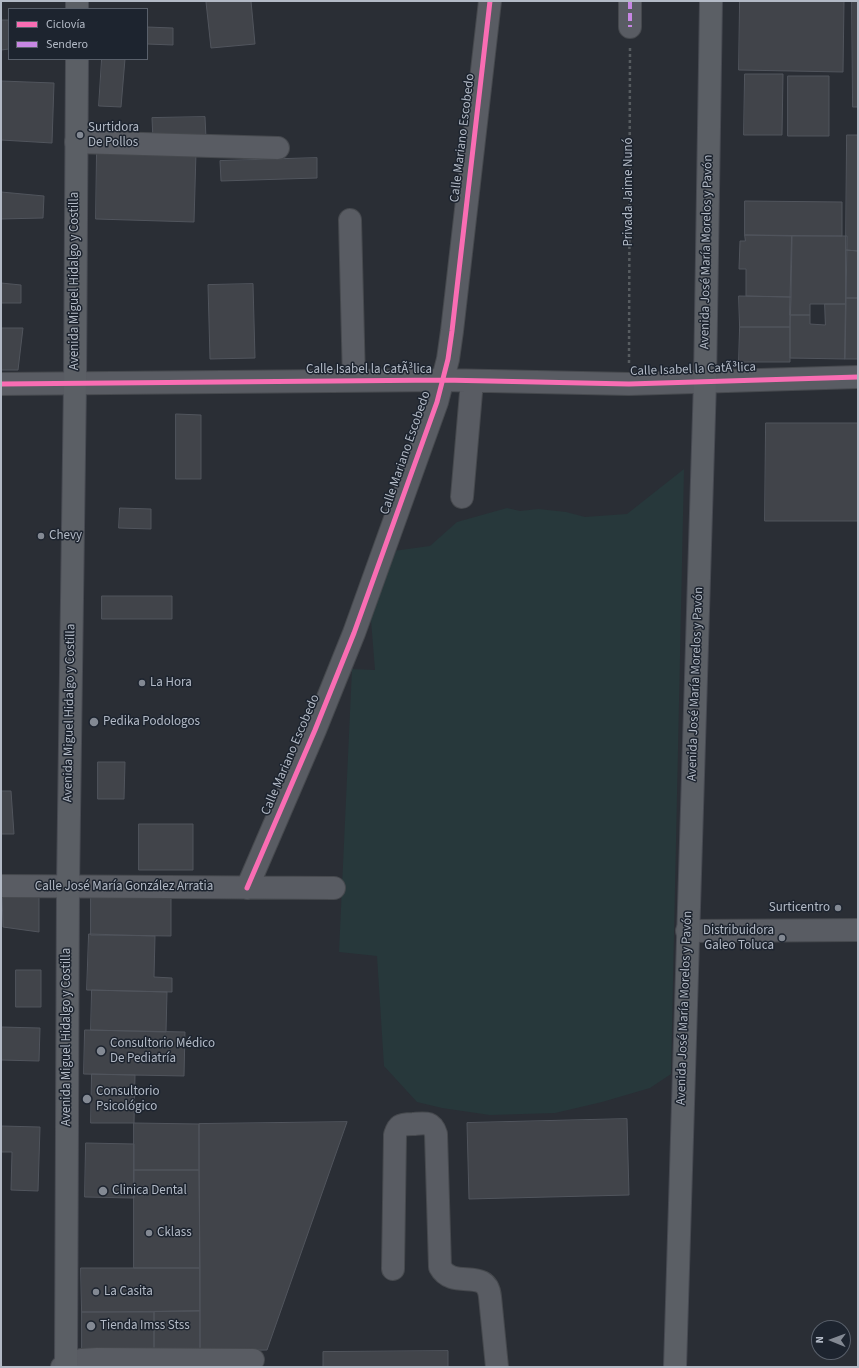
<!DOCTYPE html>
<meta charset="utf-8">
<style>
body{margin:0}
#map{position:relative;width:859px;height:1368px;overflow:hidden;background:#2a2e35;font-family:"Source Sans 3",sans-serif}
canvas{display:block}
.frame{position:absolute;inset:0;border:2px solid #b3bac6;pointer-events:none}
.legend{position:absolute;left:8px;top:8px;width:140px;height:52px;box-sizing:border-box;background:#1d242f;border:1px solid #59606b;margin:0;padding:5px 7px;list-style:none;font-size:12px;color:#b3bac6}
.legend li{display:flex;align-items:center;gap:8px;height:20px}
.legend b{width:20px;border:1px solid #59606b}
.north{position:absolute;left:811px;top:1320px;width:40px;height:40px;box-sizing:border-box;background:#1d242f;border:1px solid #59606b;border-radius:50%;rotate:271deg;font-size:11px;font-weight:700;line-height:16px;text-align:center;color:#b3bac6}
.north::after{content:'';display:block;margin:auto;width:14px;height:18px;background:#838993;clip-path:polygon(50% 0,100% 100%,50% 72%,0 100%)}
</style>
<div id="map">
<canvas width="859" height="1368"></canvas>
<div class="frame"></div>
<ul class="legend">
<li><b style="height:5px;background:#f96db3"></b>Ciclovía</li>
<li><b style="height:5px;background:#c787e3"></b>Sendero</li>
</ul>
<div class="north">N</div>
</div>
<script>
const c = document.querySelector('canvas').getContext('2d');
c.lineJoin = 'round';
function fillPath(path, color) {
  c.fillStyle = color;
  c.fill(path, 'evenodd');
}
function trace(path, color, width, dash) {
  c.strokeStyle = color;
  c.lineWidth = width;
  c.lineCap = dash ? 'butt' : 'round';
  c.setLineDash(dash || []);
  c.stroke(path);
}
function write(font, color, halo, rows, align = 'center') {
  c.font = font + ' "Source Sans 3",sans-serif';
  c.lineWidth = 3;
  c.setLineDash([]);
  c.textBaseline = 'middle';
  c.strokeStyle = halo;
  c.fillStyle = color;
  for (const [text, x, y, turn = 0] of rows) {
    c.save();
    c.translate(x, y);
    c.rotate((+turn || 0) * Math.PI / 180);
    c.textAlign = isNaN(turn) ? turn : align;
    if (halo) c.strokeText(text, 0, 0);
    c.fillText(text, 0, 0);
    c.restore();
  }
}
fillPath(new Path2D(`
 M684,469l-13,605 -21,14 -48,14 -47,11 -65,2 -48,-7 -25,-6 -33,-36 -7,-110 -38,-4 13,-283 23,1 -5,-62 23,-57 37,-5 27,-24 50,-14 13,3 18,-2 28,3 19,5 42,-3z`), '#27383b');
const building = new Path2D(`
 M215,1h36l4,43 -44,4 -5,-46z
 M740,1h104l-1,71 -104,-2z
 M852,1h6v106h-5z
 M1,20h8v29l-8,1z
 M147,27l26,1v17l-26,-1z
 M102,59h23l-4,48 -22,-1z
 M745,74h38l-1,61h-38z
 M788,76h41v60h-41z
 M1,81l53,2 -2,60 -51,-3z
 M205,117l1,21 -53,2 -1,-22z
 M847,135h11v116l-12,-1z
 M97,149l99,3 -2,70 -98,-3z
 M317,158v20l-96,3 -1,-20z
 M1,192l43,4 -1,22 -42,1z
 M745,201l97,1v34l-97,-1z
 M745,235l47,1 -1,61 -45,-1v-27h-7l1,-28h5z
 M792,236h55l-1,68h-36v11h-20z
 M846,250l12,1v47h-12z
 M1,283l20,2v18h-20z
 M253,284l2,74 -45,1 -2,-74z
 M739,296l52,1 -1,30h-50z
 M846,298h12v61h-13z
 M825,304h21l-1,55 -55,-1v-43h20v9l15,1z
 M740,327h50v35h-51z
 M1,328h22l-5,42h-17z
 M176,414l25,1v64h-25z
 M766,423h92v98h-93z
 M120,508l31,1v20l-32,-1z
 M102,596h70v23h-70z
 M98,762h27l-1,37h-26z
 M1,791h10l3,43h-13z
 M139,824h54v46h-54z
 M91,890l80,1v45l-80,-1z
 M39,892v40l-36,-5 -1,-33z
 M89,934l66,2 -1,41 18,1v14l-85,-2z
 M16,970h25v37h-25z
 M92,990l75,2 -1,40 -75,-2z
 M1,1027l39,1 -1,33 -38,-1z
 M85,1030l100,2 -1,44 -100,-2z
 M92,1074l43,1 -1,48h-43z
 M627,1119l2,76 -160,4 -2,-76z
 M347,1122l-80,228 -67,1 -1,-227z
 M134,1123l65,1v46h-65z
 M1,1126l39,1 -2,64 -27,-1 1,-38h-11z
 M86,1143l48,1v54l-49,-1z
 M134,1170h65l1,98h-66z
 M81,1268h119v43l-118,1z
 M200,1311v40l-46,-1v-38z
 M82,1312h72v38l-72,1z
 M448,1351v16h-125v-15z`);
fillPath(building, '#41444a');
trace(building, '#51555d', 1);
const minor = new Path2D(`
 M630,1v26
 M76,142l202,6
 M350,220l4,161
 M1,384l442,-4 186,4 229,-7
 M462,497l10,-116
 M1,886l333,2
 M247,888l68,-158 39,-97 83,-231 11,-43 4,-28 38,-330
 M687,931l171,-1
 M393,1269l2,-134c1,-3 2,-7 5,-9 3,-2 9,-2 13,-2 12,-1 19,-3 23,10l4,133c13,24 47,-1 50,30l7,70
 M62,1367l19,-7 16,-1 156,1`);
const major = new Path2D(`
 M77,9v-8
 M66,1367l2,-480 7,-504 2,-324
 M675,1367l30,-986 6,-380`);
trace(minor, '#46494e', 24);
trace(major, '#474a52', 24);
trace(new Path2D(`
 M629,363l1,-315`), '#575c60', 2.5, [3, 3]);
trace(minor, '#595c63', 22);
trace(major, '#5b5f65', 22);
trace(new Path2D(`
 M630,1v26`), '#c787e3', 4, [8, 4]);
trace(new Path2D(`
 M1,384l442,-4 186,4 229,-7
 M247,888l68,-158 39,-97 83,-231 11,-43 4,-28 38,-330`), '#f96db3', 5);
for (const [x, y, r, color] of [
 [80,135,4,"#838993"],
 [41,536,4,"#838993"],
 [142,683,4,"#838993"],
 [94,722,5,"#838993"],
 [838,908,4,"#838993"],
 [782,938,4,"#838993"],
 [101,1051,5,"#838993"],
 [87,1099,5,"#838993"],
 [103,1191,5,"#838993"],
 [149,1233,4,"#838993"],
 [96,1292,4,"#838993"],
 [91,1326,5,"#838993"]
]) {
  const dot = new Path2D();
  dot.arc(x, y, r, 0, 2 * Math.PI);
  c.fillStyle = color;
  c.fill(dot);
  trace(dot, '#1d242f', 1.5);
}
write('13px', '#b3bac6', '#1d242f', [
 ["Surtidora",88,128],
 ["De Pollos",88,143],
 ["Chevy",49,536],
 ["La Hora",150,683],
 ["Pedika Podologos",103,722],
 ["Surticentro",830,908,"right"],
 ["Distribuidora",774,931,"right"],
 ["Galeo Toluca",774,946,"right"],
 ["Consultorio Médico",110,1044],
 ["De Pediatría",110,1059],
 ["Consultorio",96,1092],
 ["Psicológico",96,1107],
 ["Clinica Dental",112,1191],
 ["Cklass",157,1233],
 ["La Casita",104,1292],
 ["Tienda Imss Stss",100,1326]
], 'left');
write('13px', '#b3bac6', '#1d242f', [
 ["Calle Mariano Escobedo",463,138,-83],
 ["Privada Jaime Nunó",629,192,-90],
 ["Avenida José María Morelos y Pavón",707,252,-89],
 ["Avenida Miguel Hidalgo y Costilla",75,281,-90],
 ["Calle Isabel la CatÃ³lica",369,370],
 ["Calle Isabel la CatÃ³lica",693,370,-2],
 ["Calle Mariano Escobedo",406,453,-71],
 ["Avenida José María Morelos y Pavón",696,684,-88],
 ["Avenida Miguel Hidalgo y Costilla",70,713,-89],
 ["Calle Mariano Escobedo",291,755,-67],
 ["Calle José María González Arratia",124,887],
 ["Avenida José María Morelos y Pavón",685,1008,-88],
 ["Avenida Miguel Hidalgo y Costilla",67,1037,-90]
]);
</script>
